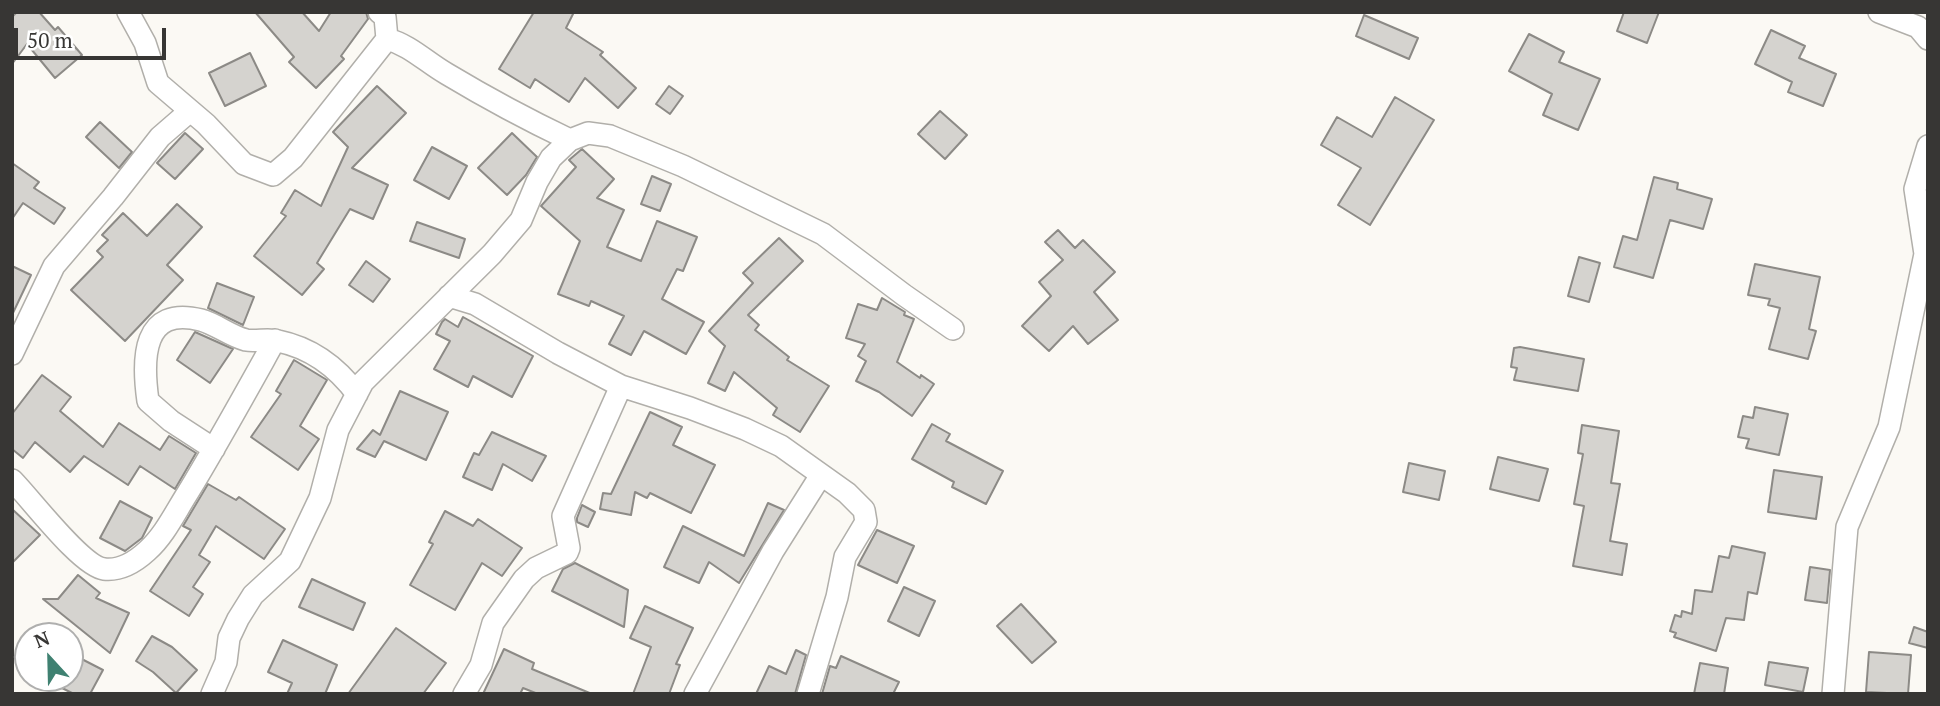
<!DOCTYPE html>
<style>
body{margin:0}
#map{position:relative;width:1940px;height:706px;overflow:hidden;background:#fbf9f4;font-family:"PT Serif",serif}
canvas{display:block}
.frame{position:absolute;inset:0;border:14px solid #373634;pointer-events:none}
.north{position:absolute;left:14px;top:622px;width:70px;height:70px;box-sizing:border-box;background:#fff;border:2px solid #afafae;border-radius:50%;rotate:338deg;font-size:19px;font-weight:700;line-height:28px;text-align:center;color:#373634}
.north::after{content:'';display:block;margin:auto;width:24px;height:32px;background:#3f8171;clip-path:polygon(50% 0,100% 100%,50% 72%,0 100%)}
.scale{position:absolute;left:14px;top:28px;width:152px;height:32px;box-sizing:border-box;border:4px solid #373634;border-top:0;padding-left:9px;font-size:21px;line-height:24px;white-space:nowrap;color:#373634;-webkit-text-stroke:5px #fff;paint-order:stroke}
</style>
<div id="map">
<canvas width="1940" height="706"></canvas>
<div class="frame"></div>
<div class="north">N</div>
<div class="scale">50 m</div>
</div>
<script>
const c = document.querySelector('canvas').getContext('2d');
c.lineJoin = 'round';
function fillPath(path, color) {
  c.fillStyle = color;
  c.fill(path, 'evenodd');
}
function trace(path, color, width, dash) {
  c.strokeStyle = color;
  c.lineWidth = width;
  c.lineCap = dash ? 'butt' : 'round';
  c.setLineDash(dash || []);
  c.stroke(path);
}
const building = new Path2D(`
 M17,12h22l16,18 3,-3 24,28 -27,23 -28,-34 -15,20v-47z
 M255,12h47l17,19 12,-19h35l2,7 -27,37 3,3 -28,29 -27,-26 5,-5z
 M534,12h40l-8,16 37,24 -3,3 36,33 -18,20 -33,-30 -16,24 -34,-23 -5,9 -31,-19z
 M1624,12h35l-12,31 -30,-12z
 M1364,15l54,23 -9,21 -53,-23z
 M1771,30l34,16 -6,12 37,16 -13,32 -35,-14 4,-10 -37,-18z
 M1529,34l35,18 -5,10 41,17 -22,51 -35,-15 9,-21 -43,-23z
 M250,53l16,33 -41,20 -16,-33z
 M377,86l29,27 -54,55 36,17 -15,34 -23,-10 -33,54 7,6 -22,26 -48,-39 32,-40 -5,-3 14,-23 26,16 27,-59 -15,-15z
 M669,86l14,10 -13,18 -14,-10z
 M1395,97l39,23 -64,105 -32,-20 23,-37 -40,-23 16,-28 35,20z
 M940,111l27,24 -22,24 -27,-25z
 M100,122l32,30 -13,16 -33,-31z
 M185,133l18,16 -28,30 -18,-16z
 M512,133l25,24 -11,18 -19,20 -29,-27z
 M432,147l35,19 -18,33 -35,-19z
 M582,149l32,30 -17,19 27,12 -17,37 34,14 16,-40 40,16 -14,34 -6,-2 -15,30 42,23 -18,32 -42,-23 -13,24 -22,-11 15,-28 -33,-15 -2,5 -31,-12 22,-53 -39,-35 35,-39 -7,-7z
 M12,163l27,19 -5,6 31,20 -11,16 -31,-21 -11,16z
 M652,176l19,8 -11,27 -19,-7z
 M1654,177l24,6 -1,6 35,10 -9,30 -33,-9 -17,58 -39,-11 9,-31 14,4z
 M177,204l25,23 -35,38 16,15 -58,61 -54,-51 32,-33 -6,-6 11,-11 -6,-5 21,-22 24,23z
 M417,222l48,17 -6,19 -49,-17z
 M1058,230l17,18 8,-8 32,32 -21,20 24,28 -30,24 -15,-18 -24,25 -27,-25 29,-30 -12,-14 24,-22 -18,-18z
 M779,238l24,23 -55,54 11,10 -4,5 34,27 -2,3 42,26 -29,46 -27,-17 4,-7 -43,-36 -9,19 -17,-8 17,-37 -16,-15 44,-48 -10,-10z
 M1579,257l21,6 -11,39 -21,-6z
 M366,261l24,18 -17,23 -24,-17z
 M1755,264l65,13 -11,52 7,2 -8,28 -39,-10 11,-41 -12,-3 2,-6 -22,-4z
 M12,266l19,9 -19,40z
 M217,283l37,14 -11,28 -35,-17z
 M882,298l23,14 -1,3 10,4 -17,43 23,16 1,-3 13,9 -22,32 -33,-24 -23,-11 10,-20 -8,-5 7,-12 -19,-6 12,-34 19,6z
 M463,317l70,39 -21,41 -39,-21 -5,11 -34,-18 16,-28 -14,-7 6,-12 3,-3 13,8z
 M195,332l38,17 -23,34 -33,-23z
 M1520,347l64,12 -6,32 -64,-11 3,-12 -6,-1 3,-19z
 M294,360l33,20 -27,46 19,13 -21,31 -47,-33 30,-43 -5,-3z
 M42,375l29,22 -11,14 43,36 16,-24 41,27 9,-14 27,17 -21,36 -35,-23 -12,19 -44,-29 -14,16 -35,-30 -12,16 -11,-9v-35z
 M400,391l48,21 -22,48 -42,-19 -9,16 -18,-8 16,-19 7,5z
 M1755,407l33,7 -9,41 -33,-7 3,-9 -11,-2 5,-21 10,2z
 M650,412l32,15 -9,18 42,20 -24,48 -41,-20 -3,5 -12,-6 -4,23 -31,-6 3,-16 8,1z
 M932,424l18,10 -4,7 57,30 -17,33 -34,-17 2,-5 -42,-23z
 M1582,425l37,6 -8,52 9,1 -10,57 17,3 -5,31 -49,-9 11,-60 -10,-2 9,-50 -5,-1z
 M492,432l54,24 -14,25 -29,-17 -11,26 -29,-13 11,-24 5,2z
 M1498,457l50,12 -9,32 -49,-12z
 M1409,463l36,8 -6,29 -36,-8z
 M1774,470l48,7 -6,42 -48,-7z
 M208,484l28,16 3,-3 46,32 -21,30 -48,-33 -17,29 11,7 -17,25 10,7 -14,22 -39,-25 41,-61 -8,-4z
 M120,501l32,17 -10,20 -17,13 -25,-13z
 M768,503l16,7 -45,73 -30,-21 -10,21 -35,-16 19,-41 61,30z
 M582,505l13,7 -7,15 -11,-5v-4z
 M12,509l28,26 -28,28z
 M445,511l28,15 5,-7 44,29 -20,28 -20,-13 -27,47 -45,-25 23,-41 -4,-2z
 M877,530l37,16 -17,37 -39,-18z
 M1732,546l33,7 -8,41 -9,-2 -4,28 -18,-2 -10,33 -42,-14 2,-4 -6,-2 5,-16 6,2 1,-6 10,3 3,-24 17,2 7,-36 10,2z
 M575,563l53,27 -4,37 -72,-36 11,-22z
 M1810,567l20,3 -3,33 -22,-3z
 M78,575l22,18 -4,5 33,15 -19,40 -67,-54h15z
 M312,579l53,24 -12,27 -54,-23z
 M904,587l31,14 -16,35 -31,-15z
 M1021,604l35,38 -24,21 -35,-37z
 M645,606l48,22 -17,36 4,1 -11,29h-36l18,-47 -21,-9z
 M1914,627l14,5v16l-19,-5z
 M396,628l50,35 -23,31h-75z
 M152,636l20,11 25,23 -21,23 -23,-21 -17,-11z
 M283,640l54,25 -12,29h-38l5,-11 -24,-11z
 M504,649l30,14 -2,6 60,25h-54l-15,-6 -3,6h-37z
 M796,650l10,5 -11,39h-39l13,-28 17,8z
 M1869,652l42,3 -3,39 -42,-2z
 M70,653l33,17 -13,24h-16l-32,-16h28z
 M841,656l58,26 -6,12h-71l8,-28 6,2z
 M1769,662l39,6 -5,24 -38,-7z
 M1700,663l28,5 -4,26h-30z`);
fillPath(building, '#d5d3cf');
trace(building, '#8c8a86', 2);
const street = new Path2D(`
 M128,12l17,31 13,40 48,41 38,40 29,11 20,-17 94,-119c23,6 39,23 60,35 40,24 81,46 123,66
 M379,12l6,5 2,22
 M1879,12l39,15 10,12
 M449,296l26,8 83,49 63,33 69,22 55,21 36,17 66,47 17,17 2,12 -21,35 -8,40 -29,97
 M12,354l42,-88 59,-69 47,-60 30,-26
 M214,449l-43,-28 -23,-20c-6,-42 -6,-96 53,-81 15,4 29,16 45,20 10,2 22,-2 32,1 34,7 59,26 79,53
 M12,480c19,19 69,86 92,89 17,2 31,-7 43,-18 17,-15 28,-38 40,-57 31,-51 59,-102 88,-154
 M212,694l14,-32 3,-24 9,-19 15,-24 37,-34 30,-63 18,-68 25,-48 129,-128 29,-34 16,-38 14,-24 19,-18 18,-7 22,3 73,30 140,68 81,61 49,34
 M464,694l17,-29 12,-42 31,-44 12,-11 31,-15 2,-5 -6,-32 58,-130
 M695,694l78,-143 48,-76
 M1833,694l14,-167 42,-100 36,-173 -10,-65 13,-43`);
trace(street, '#b1afaa', 24);
trace(street, '#fff', 21);
</script>
